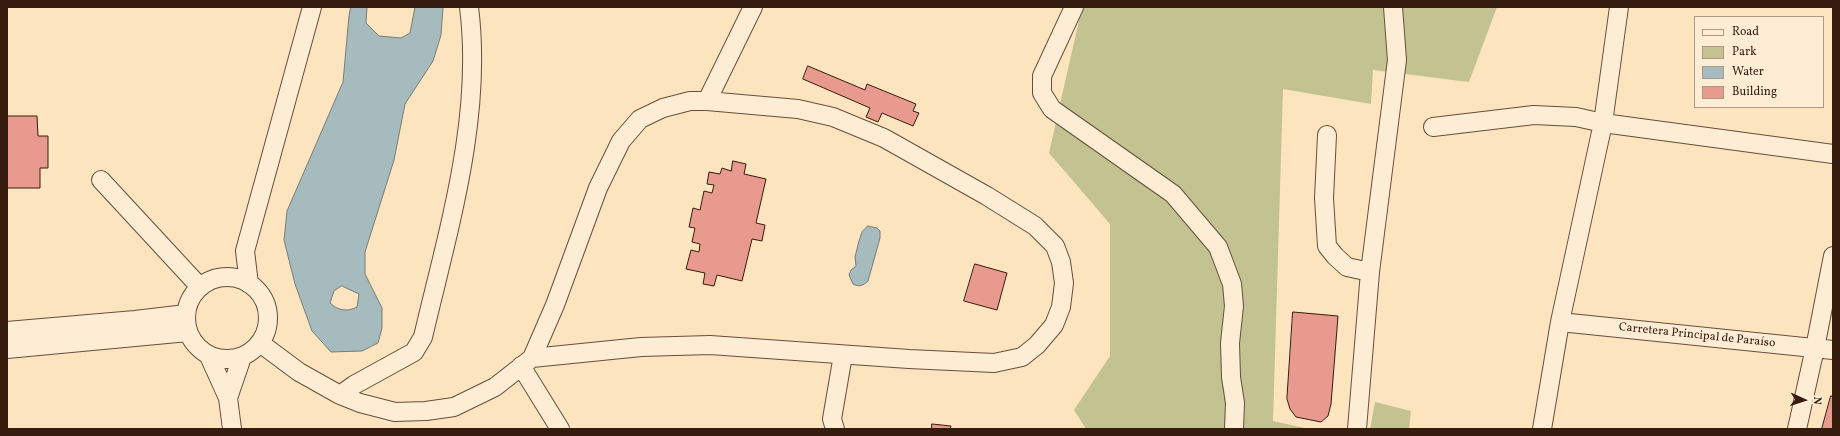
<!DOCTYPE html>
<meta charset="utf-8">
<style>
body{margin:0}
#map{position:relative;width:1840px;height:436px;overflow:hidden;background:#fce4bf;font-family:Vollkorn,serif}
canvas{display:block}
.frame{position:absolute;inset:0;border:8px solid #351c0f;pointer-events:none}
.legend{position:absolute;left:1694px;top:16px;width:130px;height:92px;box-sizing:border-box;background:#fdedd5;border:1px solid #ad9986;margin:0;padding:5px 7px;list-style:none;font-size:12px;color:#351c0f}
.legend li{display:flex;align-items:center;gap:8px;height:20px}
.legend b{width:20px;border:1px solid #ad9986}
.north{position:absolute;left:1784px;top:380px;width:40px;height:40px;-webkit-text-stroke:3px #fdedd5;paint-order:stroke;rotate:93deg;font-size:11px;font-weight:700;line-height:16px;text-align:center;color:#351c0f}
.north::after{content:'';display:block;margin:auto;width:14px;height:18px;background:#351c0f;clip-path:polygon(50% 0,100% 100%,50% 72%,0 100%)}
</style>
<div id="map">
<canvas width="1840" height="436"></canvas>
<div class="frame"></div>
<ul class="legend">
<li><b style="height:5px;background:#fdedd5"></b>Road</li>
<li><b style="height:11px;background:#c2c390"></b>Park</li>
<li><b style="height:11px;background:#a5bbbe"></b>Water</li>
<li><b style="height:11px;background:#e79a8d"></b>Building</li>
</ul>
<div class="north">N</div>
</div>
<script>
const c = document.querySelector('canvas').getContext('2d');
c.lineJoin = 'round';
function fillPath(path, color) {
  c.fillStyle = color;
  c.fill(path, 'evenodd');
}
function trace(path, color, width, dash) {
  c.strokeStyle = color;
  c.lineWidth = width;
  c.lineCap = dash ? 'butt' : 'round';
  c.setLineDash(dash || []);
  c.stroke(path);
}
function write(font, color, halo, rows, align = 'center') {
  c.font = font + ' Vollkorn,serif';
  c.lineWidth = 4;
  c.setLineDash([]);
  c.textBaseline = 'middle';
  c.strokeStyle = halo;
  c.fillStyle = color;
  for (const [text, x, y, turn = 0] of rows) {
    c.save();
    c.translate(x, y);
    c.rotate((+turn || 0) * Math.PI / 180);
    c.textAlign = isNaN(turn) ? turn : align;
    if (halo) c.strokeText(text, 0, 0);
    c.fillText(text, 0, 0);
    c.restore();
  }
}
fillPath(new Path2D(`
 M1082,7h415l-28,75 -96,-12 -2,34 -88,-15 -10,332 36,8h-223l-12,-19 36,-54v-132l-61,-71z
 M1375,402l36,9 -2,18h-39z`), '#c2c390');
const water = new Path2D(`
 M351,7h16l-1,16 13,13 22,2 9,-5 5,-26h28l-2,28 -8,26 -28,43 -11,56 -29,92v22l17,34v20l-4,15 -16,8 -31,1 -19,-21 -17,-47 -11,-44 3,-29 56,-129 6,-66zM342,286l17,8 -2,13c-10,5 -18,4 -27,-4l4,-12z
 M868,226l9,2 3,3v7l-12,43c-5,5 -9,6 -15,3l-4,-9 2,-5 5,-4 -1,-9 4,-16 3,-9z`);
fillPath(water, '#a5bbbe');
trace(water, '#787b78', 1);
const building = new Path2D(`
 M808,66l57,24 2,-6 49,20 -3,7 6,2 -6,13 -31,-13 -4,9 -12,-5 4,-9 -67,-29z
 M7,116h30l1,20h10v32h-8v20h-33z
 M733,161l13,3 -2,10 22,5 -10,44 9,2 -3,16 -10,-2 -10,42 -25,-6 -3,11 -11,-2 2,-11 -19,-4 5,-19 8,2 1,-8 -8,-2 3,-14 -6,-1 4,-19 7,2 4,-19 8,2 2,-8 -7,-1 2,-12 11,2 2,-6 9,3z
 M975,264l32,9 -10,37 -33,-9z
 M1293,312l45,4 -7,88 -3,12 -7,6 -25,-5 -6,-8 -3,-10z
 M1831,396l2,1v32h-11z
 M932,424l19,2 -1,3h-18z`);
fillPath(building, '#e79a8d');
trace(building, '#351c0f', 1);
const minor = new Path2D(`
 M1074,7l-32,69v17l10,16 121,85 45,53 14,37 2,22 -4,37 1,34 4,26 -1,26
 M707,101l46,-94
 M1433,127l101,-12 42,2 27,6 230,31
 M1327,135l-3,63 3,48 8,10 12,11 23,5
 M101,180l99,107
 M186 318a41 41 0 1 1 82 0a41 41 0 1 1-82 0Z
 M249,284l-4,-33 67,-244
 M1560,322l273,28
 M7,331l128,-11 51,-6
 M260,343l39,29 41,23 20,8 35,9 31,-1 28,-4 41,-20 37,-29 23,-53 43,-117 23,-47 19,-22 23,-11 27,-7h17l91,8 35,8 51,21 103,58 48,30 20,20 6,16 3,21 -3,24 -7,18 -17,20 -15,12 -28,6 -85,-4 -199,-14 -69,2 -109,11
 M7,349l181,-17
 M209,356l19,42 4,31
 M521,366l39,63
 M340,395l14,-10 60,-33 9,-15c25,-107 60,-219 46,-330
 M228,398l14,-41
 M835,429l-3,-10 11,-64
 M1357,429l13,-157 27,-212 -4,-53
 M1542,429l18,-107 43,-199 16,-116
 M1797,429l18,-81 18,-92`);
trace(minor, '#674e3b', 20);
trace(minor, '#fdedd5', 18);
write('12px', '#351c0f', '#fdedd5', [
 ["Carretera Principal de Paraíso",1697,336,6]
]);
</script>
